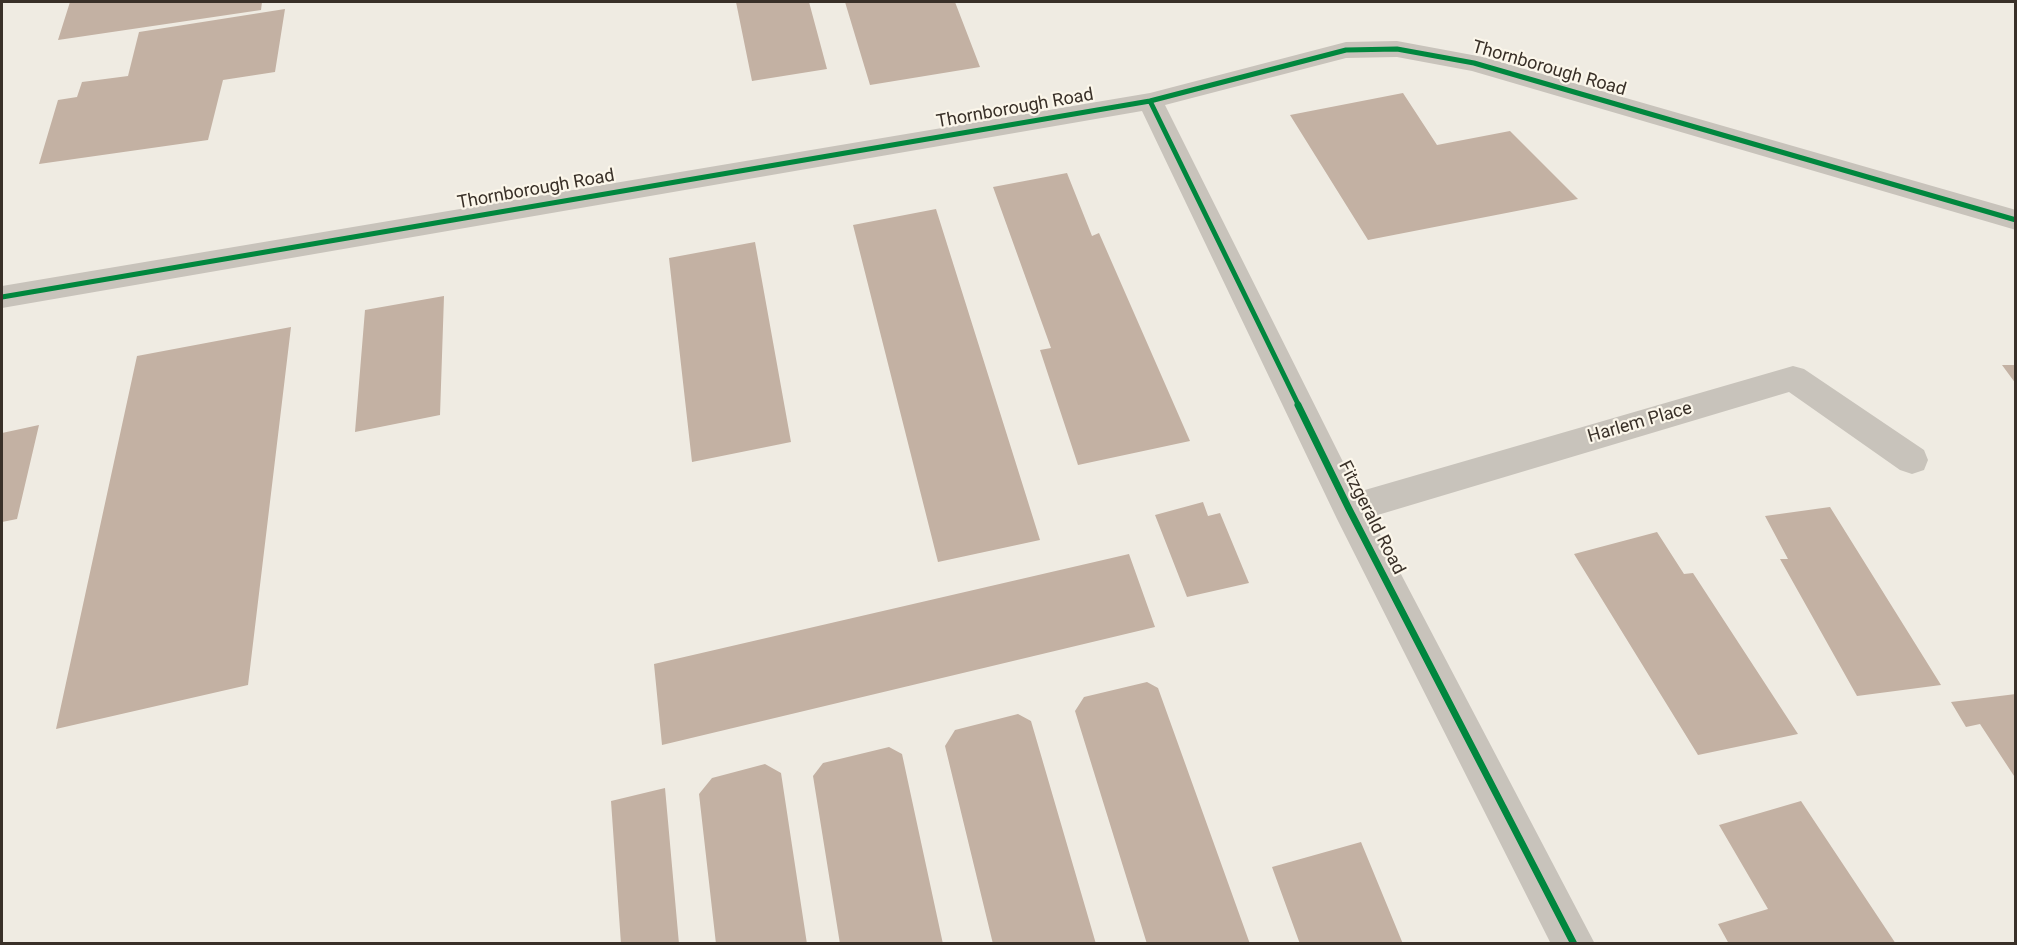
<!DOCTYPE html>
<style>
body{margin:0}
#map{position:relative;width:2017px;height:945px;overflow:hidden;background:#efebe2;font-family:Roboto,sans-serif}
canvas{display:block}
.frame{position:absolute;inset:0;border:3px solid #393028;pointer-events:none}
</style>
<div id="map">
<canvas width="2017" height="945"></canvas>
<div class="frame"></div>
</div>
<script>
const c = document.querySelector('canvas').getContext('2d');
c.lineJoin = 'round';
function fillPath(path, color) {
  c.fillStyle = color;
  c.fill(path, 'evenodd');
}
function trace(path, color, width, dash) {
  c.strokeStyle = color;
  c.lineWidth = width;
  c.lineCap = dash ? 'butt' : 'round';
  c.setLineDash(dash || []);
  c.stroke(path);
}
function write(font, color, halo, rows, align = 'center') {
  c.font = font + ' Roboto,sans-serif';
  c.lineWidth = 4.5;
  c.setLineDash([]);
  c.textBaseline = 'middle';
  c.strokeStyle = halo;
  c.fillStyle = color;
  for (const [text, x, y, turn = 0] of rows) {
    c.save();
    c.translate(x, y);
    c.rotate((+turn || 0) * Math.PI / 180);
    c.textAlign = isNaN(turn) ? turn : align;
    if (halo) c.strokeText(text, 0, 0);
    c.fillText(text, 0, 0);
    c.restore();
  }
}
fillPath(new Path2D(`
 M70,2h192l-1,8 -203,30z
 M736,2h73l18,67 -75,12z
 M845,2h110l25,65 -110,18z
 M285,9l-10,63 -52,8 -15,60 -169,24 19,-64 19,-3 5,-15 46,-6 11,-44z
 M1403,93l34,52 73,-14 68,68 -210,41 -78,-125z
 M1067,173l25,63 7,-3 91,208 -112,24 -38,-115 11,-2 -58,-161z
 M936,209l104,331 -102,22 -85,-337z
 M755,242l36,200 -99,20 -23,-204z
 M444,296l-4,119 -85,17 10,-122z
 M291,327l-43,358 -192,44 81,-373z
 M2002,365h14v19z
 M39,425l-22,94 -15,3v-89z
 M1203,502l5,14 12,-3 29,70 -62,14 -32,-82z
 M1830,507l111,178 -84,11 -77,-137h8l-23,-43z
 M1657,532l27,42 9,-1 105,161 -100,21 -124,-201z
 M1129,554l26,73 -493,118 -8,-81z
 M1147,682l11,6 92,256h-103l-72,-233 9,-14z
 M2016,694v85l-36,-55 -14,3 -15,-25z
 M1018,714l13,7 65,223h-103l-48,-198 10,-16z
 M889,747l13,7 41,190h-103l-27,-168 10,-13z
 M765,764l16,9 26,171h-91l-17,-150 13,-16z
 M665,788l14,156h-58l-10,-143z
 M1801,801l95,143h-167l-11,-20 50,-15 -49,-84z
 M1361,842l42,102h-103l-28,-77z`), '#c3b1a3');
fillPath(new Path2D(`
 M1397,41l86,16 533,153v20l-544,-159 -75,-14 -51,1 -181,47 193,387 435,-126 11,3 120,81 4,10 -4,10 -12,4 -12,-4 -111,-78 -418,125 224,427h-44l-214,-425 -195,-408 -1140,197v-22l1148,-193 196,-51z`), '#c8c3bb');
trace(new Path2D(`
 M1150,101l149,305
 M2,297l1148,-196 196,-51 51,-1 77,14 542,157`), '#00873e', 5);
trace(new Path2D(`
 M1298,405l51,104 225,435`), '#00873e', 7);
write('18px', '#393028', '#fbf6ea', [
 ["Thornborough Road",1549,69,16],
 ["Thornborough Road",1015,109,-10],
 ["Thornborough Road",536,190,-10],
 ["Harlem Place",1640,423,-16],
 ["Fitzgerald Road",1371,518,63]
]);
</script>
